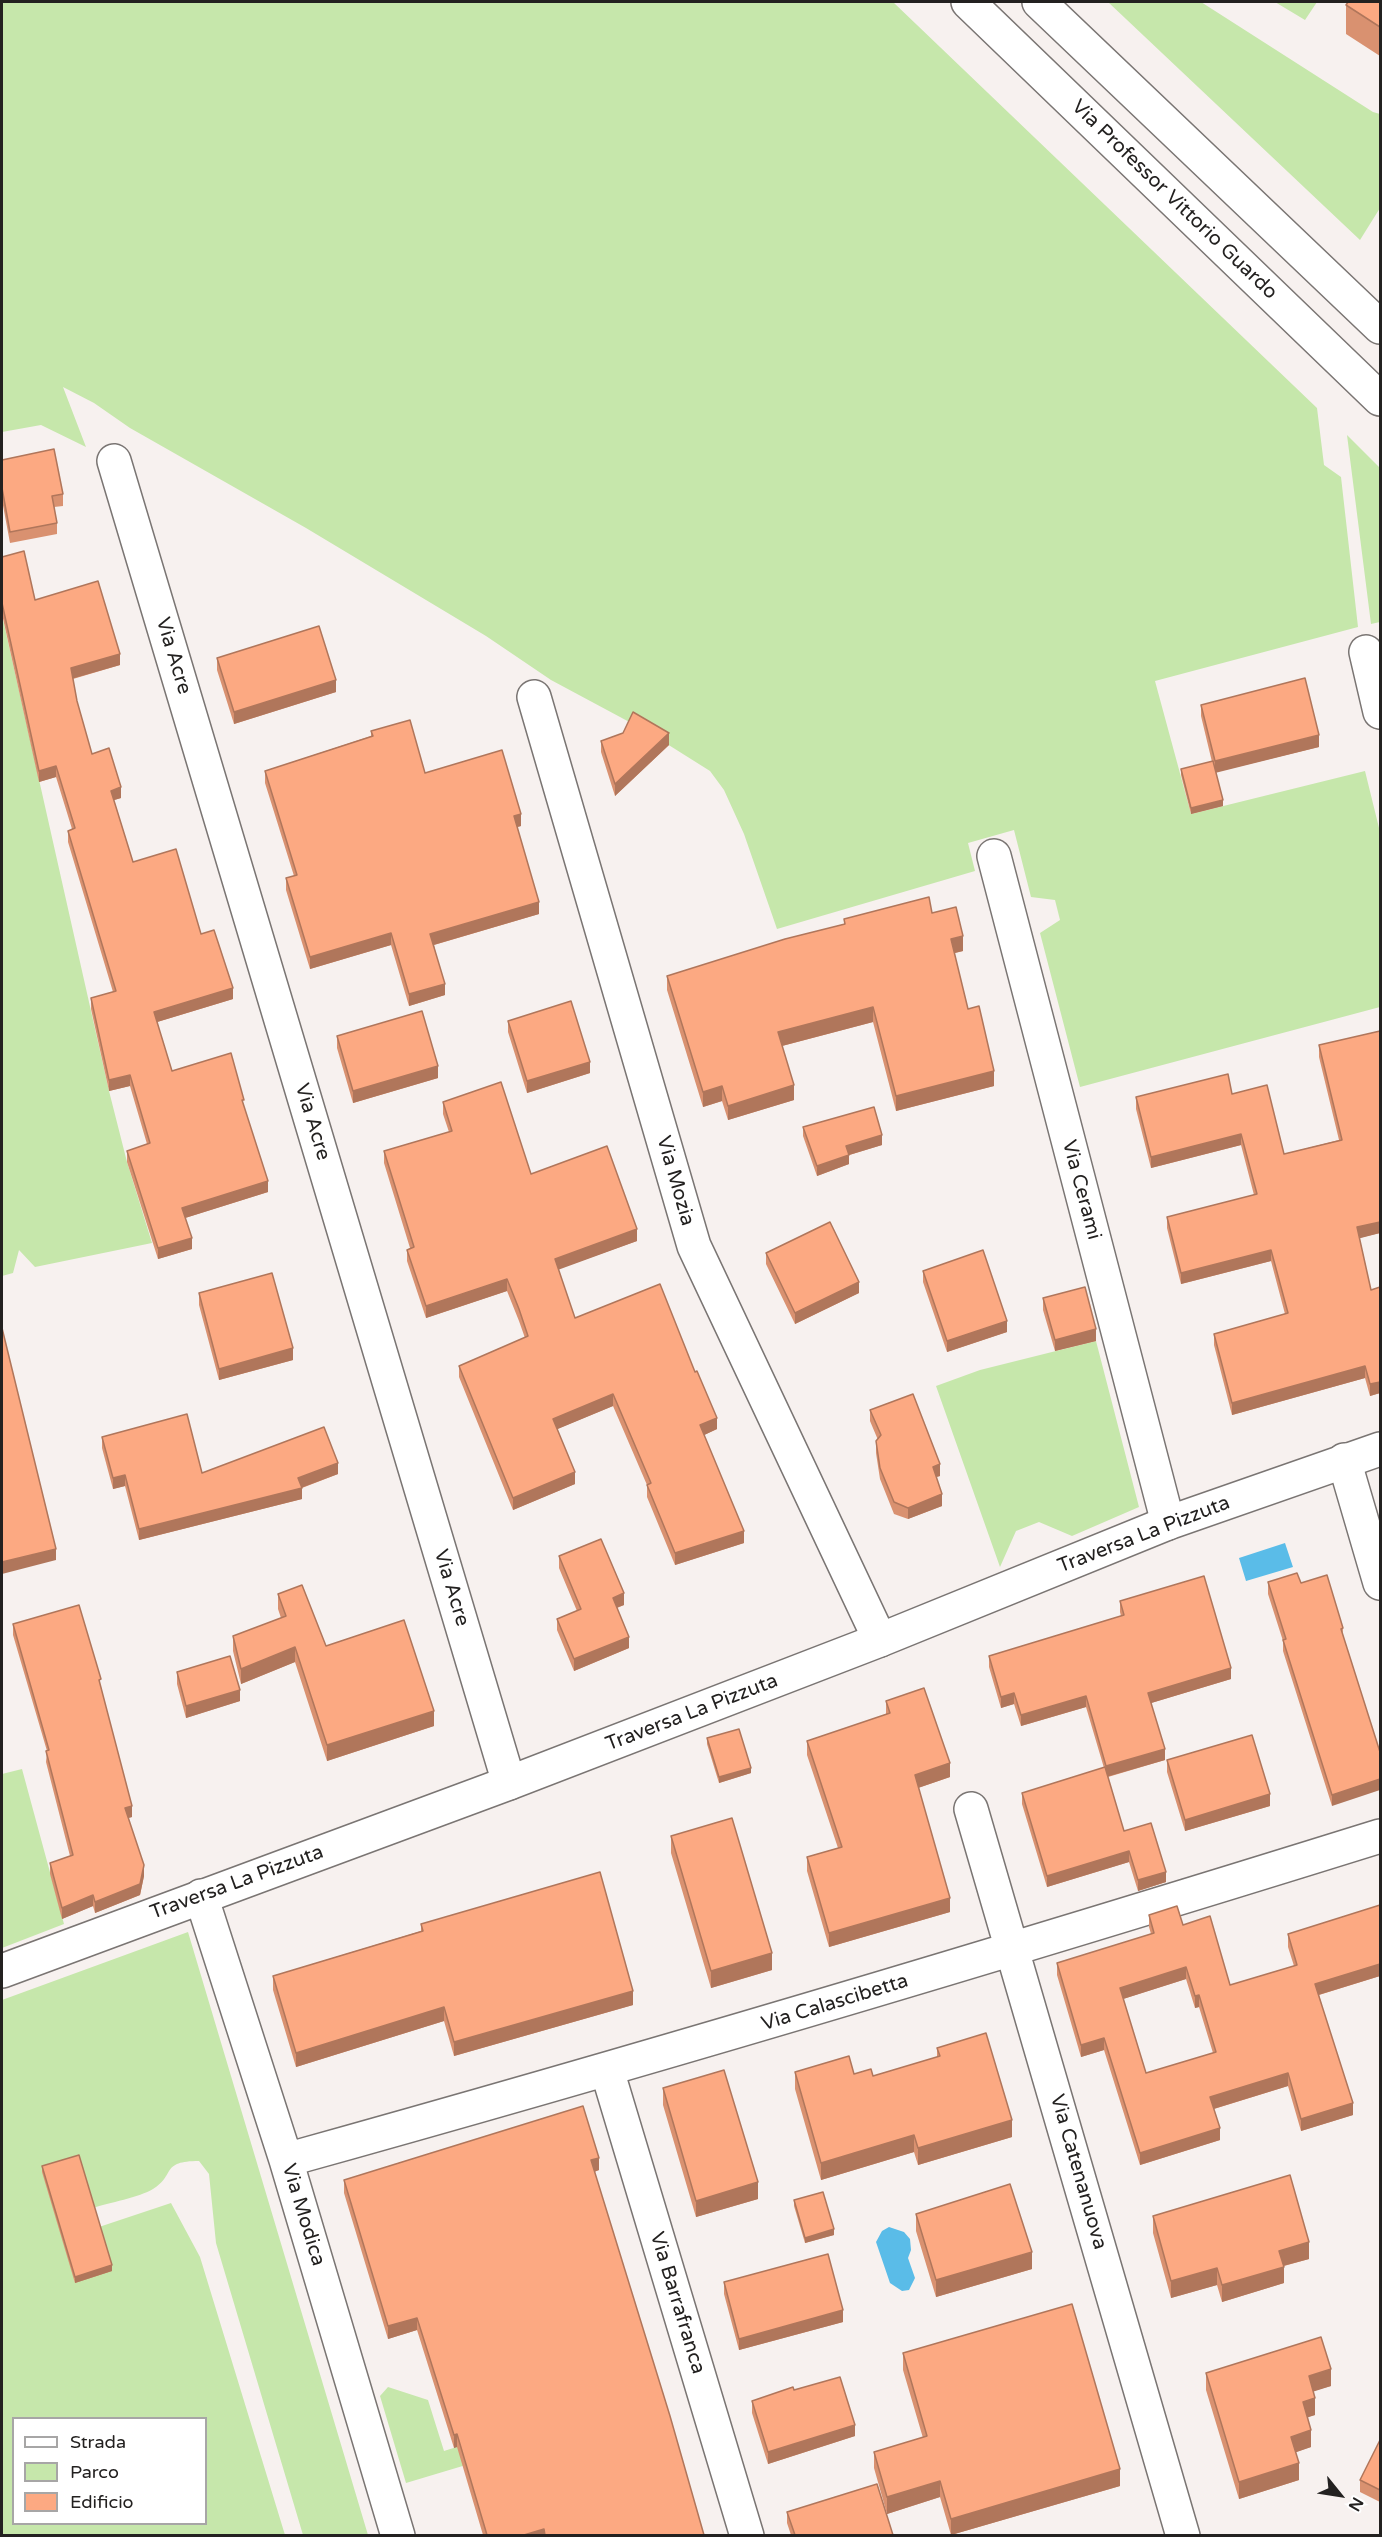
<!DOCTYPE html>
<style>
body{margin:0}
#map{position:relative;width:1382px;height:2537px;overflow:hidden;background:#f7f1ef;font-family:"Varela Round",sans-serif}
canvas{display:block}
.frame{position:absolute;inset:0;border:3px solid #232120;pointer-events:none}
.legend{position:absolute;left:12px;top:2417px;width:195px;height:108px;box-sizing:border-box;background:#fff;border:2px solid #a7a6a6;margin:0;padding:8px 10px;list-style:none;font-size:18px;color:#232120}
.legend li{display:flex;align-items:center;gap:12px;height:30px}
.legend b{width:30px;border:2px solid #a7a6a6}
.north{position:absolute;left:1310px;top:2465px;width:60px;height:60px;-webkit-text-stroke:4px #fff;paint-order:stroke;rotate:120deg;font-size:16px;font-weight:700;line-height:24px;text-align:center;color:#232120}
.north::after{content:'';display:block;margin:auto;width:21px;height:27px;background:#232120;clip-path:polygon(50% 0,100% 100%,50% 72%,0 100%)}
</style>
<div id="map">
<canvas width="1382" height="2537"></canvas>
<div class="frame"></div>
<ul class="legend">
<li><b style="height:8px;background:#fff"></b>Strada</li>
<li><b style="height:16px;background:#c6e7ab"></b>Parco</li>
<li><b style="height:16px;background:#fca982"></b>Edificio</li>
</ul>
<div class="north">N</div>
</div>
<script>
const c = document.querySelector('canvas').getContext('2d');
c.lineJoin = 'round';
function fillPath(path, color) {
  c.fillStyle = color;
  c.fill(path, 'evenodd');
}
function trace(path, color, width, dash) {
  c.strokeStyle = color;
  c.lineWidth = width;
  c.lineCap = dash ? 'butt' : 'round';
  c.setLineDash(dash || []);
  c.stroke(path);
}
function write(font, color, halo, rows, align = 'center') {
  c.font = font + ' "Varela Round",sans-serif';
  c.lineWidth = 4.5;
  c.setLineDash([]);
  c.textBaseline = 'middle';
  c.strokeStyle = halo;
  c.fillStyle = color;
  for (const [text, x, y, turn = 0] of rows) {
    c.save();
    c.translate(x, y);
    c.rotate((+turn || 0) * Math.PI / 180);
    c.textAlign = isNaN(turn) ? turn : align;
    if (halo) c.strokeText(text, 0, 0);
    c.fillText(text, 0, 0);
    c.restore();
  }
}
fillPath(new Path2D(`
 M2,2h891l424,406 7,57 17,12 17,150 -203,54 36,133 174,-43 15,61v175l-300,80 -40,-154 20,-13 -5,-20 -24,-3 -17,-67 -46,13 7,28 -198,58 -33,-95 -20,-44 -14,-19 -62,-39 -97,-52 -65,-44 -180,-108 -176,-100 -36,-25 -31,-16 23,60 -45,-22 -39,7z
 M1108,2h93l172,110 7,2v94l-20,32z
 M1275,2h42l-12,18z
 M1347,435l33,33v154l-9,2z
 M2,615l107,476 18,71 25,81 -117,24 -16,-17 -6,23 -11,3z
 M1096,1341l43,166 -67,29 -33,-14 -23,9 -16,36 -64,-181 44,-16z
 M22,1769l42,155 -62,24v-174z
 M188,1932l180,603h-65l-87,-292 -7,-69 -10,-13c-39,0 -23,14 -46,28 -13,8 -45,14 -60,19l6,19 72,-24 29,54 85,278 -283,1v-536zM14,2418h192v106h-192z
 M388,2387l40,13 16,51 69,-22 33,12 -140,42 -26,-87z`), '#c6e7ab');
fillPath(new Path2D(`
 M1285,1543l8,24 -47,14 -7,-23z
 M889,2227l15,5 6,7 1,11 -3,8 7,20 -6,12 -7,1 -12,-8 -14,-41 6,-11z`), '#5abce8');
const minor = new Path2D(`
 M114,461l395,1322
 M1366,652l14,60
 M534,697l160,549 186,394
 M994,856l174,667
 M1344,1460l36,123
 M971,1809l212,727
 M201,1896l85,264 112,376
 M607,2070l140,466
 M286,2160c367,-102 731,-211 1094,-324`);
const tertiary = new Path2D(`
 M968,2l412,397
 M1039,2l341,325
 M2,1971l507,-188 371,-143 288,-117 212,-74`);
trace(minor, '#7a7573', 36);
trace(tertiary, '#7a7573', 36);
trace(minor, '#fff', 33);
trace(tertiary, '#fff', 33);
fillPath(new Path2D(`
 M1380,2v54l-34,-22v-29z
 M2,460l61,34v12l-9,1 3,16v11l-47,9 -8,-43z
 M2,557l33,43 85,65 -47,14 4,22 15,53 29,44 -7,2 19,62 68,72 32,65 -76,23 15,49 72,36 24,85 -83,26 7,31 -34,10 -31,-97v-11l20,-7 -17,-58 -21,5 -18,-82v-11l22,-6 -45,-150v-11l4,-2 -16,-52 -17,5 -37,-168z
 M217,658l119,34 -102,32 -17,-54z
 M1201,705l118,42 -103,25 7,34 -32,8 -10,-39v-6l31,-7 -11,-46z
 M371,731l54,42 96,53 -4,1 22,87 -105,31 11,50 -36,11 -18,-61 -81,24 -24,-79v-12l8,-2 -29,-93v-12l106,-35z
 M601,741l68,4 -54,51 -14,-44z
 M932,913l31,38 -9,2 14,56 26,77 -98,25 -23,-89 -91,24 12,54 -66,20 -6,-19 -19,6 -36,-117v-14l177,-52v-5z
 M508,1021l82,52 -63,20 -19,-61z
 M1380,1031v202l-21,5 12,52 9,-3v106l-10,3 -5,-18 -133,37 -18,-70v-11l71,-20 -14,-53 -90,23 -14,-56v-11l87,-22 -13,-50 -90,23 -15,-59v-12l96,-3 52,60 55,-14 -20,-83v-12z
 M337,1036l101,42 -85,25 -16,-55z
 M443,1102l88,72 106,67 -79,28 17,49 142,111 -13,6 40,108 -69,22 -28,-68v-12l-34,-79 -56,23 18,55 -62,26 -54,-133v-11l66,-28 -6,-17 -12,-30 -81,27 -19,-57v-11l3,-2 -26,-85v-12l65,-19 -6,-18z
 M803,1127l79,18 -33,10v9l-32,12 -14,-40z
 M766,1253l93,40 -64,31 -29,-60z
 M923,1271l84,61 -60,20 -24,-70z
 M199,1293l94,67 -74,20 -20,-75z
 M1043,1298l53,43 -41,10 -12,-41z
 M870,1410l70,66 -4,1 6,29 -34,13 -14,-5 -14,-35 -4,-26v-12l2,-1 -8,-19z
 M102,1437l100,36 136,1 -36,14v11l-163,41 -14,-54 -12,3 -11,-41z
 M559,1556l65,49 -7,3 12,40 -55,23 -17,-41v-11l20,-8 -18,-43z
 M1268,1582l33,1 42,45 -11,178 -49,-155v-10l-15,-47z
 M278,1594l48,52 108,80 -107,35 -32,-99 -54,22 -8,-33v-15l48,-18 -3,-9z
 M1120,1601l111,78 -80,24 14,57 -57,17 16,54 42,51 -28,9 -9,-29 -82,25 -25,-83v-11l82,-25 -18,-61 -65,19 -7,-22 -13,4 -12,-41v-11l132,-40 -1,-4z
 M13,1624l88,63 31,130 -4,1 16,58 -4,19 -45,18 -2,-7 -31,13 -12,-45v-11l20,-7 -24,-94 1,-11 -34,-116z
 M177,1672l63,29 -54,17 -9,-34z
 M886,1701l64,76 -32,11 32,124 -121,35 -22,-76v-14l31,-9 -31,-93v-14l79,-26z
 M707,1738l44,35 -32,10 -12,-39z
 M1167,1760l103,46 -85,25 -18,-59z
 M671,1836l101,134 -61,18 -40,-135z
 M1380,1905v71l-61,19 34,120 -52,16 -13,-45 -74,23 6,31 -80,25 -36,-115 -23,7 -24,-82v-12l94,-29 -2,-7v-12l34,10 47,60 64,-19 -6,-19v-13zM1186,1979l9,29 4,-1 14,46 -67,20 -23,-74z
 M421,1924l212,81 -179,51 -10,-35 -148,46 -23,-77v-14l148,-45z
 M937,2048l75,89 -94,28 -4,-13 -93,28 -26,-91v-17l59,2 19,2 64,-19z
 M663,2088l95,111 -62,18 -33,-112z
 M42,2166l70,105 -37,12 -33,-111z
 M599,2170l-5,2 110,363h-221l-26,-88 -3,1 -37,-118 -29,9 -44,-146v-13z
 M794,2200l40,35 -29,8 -11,-37z
 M916,2214l116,55 -96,28 -20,-66z
 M1153,2216l156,43 -25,7v17l-62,19 -5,-17 -46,13 -18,-65z
 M724,2282l119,40 -104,28 -15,-56z
 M903,2353l217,133 -169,49 -11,-38 -53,17 -13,-46v-16l49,-14 -20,-68z
 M1206,2373l125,13 -18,5 2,24 -8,2 4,30 -15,5 3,28 -60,19 -33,-109z
 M794,2390l61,46 -87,28 -16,-51v-12z
 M1380,2440v62l-20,-10v-12z
 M787,2512l106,23h-102l-4,-12z`), '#d99170');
fillPath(new Path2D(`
 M120,654v11l-49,14v-11z
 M336,680v12l-102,32v-12z
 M669,733v12l-54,51v-12z
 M1319,735v12l-104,26v-12z
 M56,766v11l-17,5v-11z
 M121,787v11l-10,3v-10z
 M1223,800v6l-32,8v-6z
 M521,814v12l-7,2v-12z
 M539,902v12l-109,32v-12z
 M391,933v12l-81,24v-12z
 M963,936v15l-12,3v-15z
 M445,984v11l-36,11v-12z
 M233,988v11l-79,24v-11z
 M873,1007v15l-95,25v-15z
 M590,1062v11l-63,20v-12z
 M438,1066v12l-85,25v-12z
 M994,1071v15l-98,25v-15z
 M130,1075v11l-21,5v-11z
 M794,1085v15l-66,20v-14z
 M722,1086v15l-19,6v-15z
 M1241,1134v11l-90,23v-11z
 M882,1135v10l-36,11v-10z
 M849,1155v9l-32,12v-10z
 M268,1181v11l-86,27v-11z
 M1380,1222v11l-23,6v-12z
 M637,1229v12l-82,30v-12z
 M192,1238v11l-34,10v-11z
 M1271,1250v11l-90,23v-11z
 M507,1279v12l-81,27v-12z
 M859,1282v11l-64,31v-11z
 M1007,1321v11l-60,20v-11z
 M1096,1329v12l-41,10v-11z
 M293,1348v12l-74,20v-11z
 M1365,1366v12l-133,37v-12z
 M1380,1382v11l-10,3v-12z
 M613,1394v12l-60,25v-12z
 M717,1418v11l-17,8v-12z
 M338,1463v11l-40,15v-11z
 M940,1464v12l-7,2v-11z
 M575,1472v12l-62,26v-12z
 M125,1475v11l-12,3v-11z
 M302,1488v11l-163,41v-11z
 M942,1494v12l-34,13v-11z
 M744,1531v12l-69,22v-12z
 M56,1549v11l-54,14v-12z
 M624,1593v12l-11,4v-11z
 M629,1637v11l-55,23v-12z
 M295,1647v15l-54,22v-15z
 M1231,1668v11l-83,25v-11z
 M240,1690v11l-54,17v-12z
 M1014,1693v11l-13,4v-11z
 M1086,1696v11l-65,19v-11z
 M434,1711v15l-107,35v-16z
 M1165,1749v11l-59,17v-11z
 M950,1763v14l-35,12v-14z
 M751,1768v5l-32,10v-6z
 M1380,1779v11l-48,16v-11z
 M1270,1794v12l-85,25v-11z
 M132,1806v11l-7,2v-11z
 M1129,1851v11l-82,25v-11z
 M144,1865v11l-4,19 -45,18v-11z
 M1166,1872v10l-28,9v-11z
 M93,1895v11l-31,13v-11z
 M950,1898v14l-121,35v-14z
 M772,1953v17l-61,18v-17z
 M1380,1964v12l-65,20v-12z
 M1186,1967v12l-66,21v-12z
 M633,1991v14l-179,51v-14z
 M1199,1995v12l-4,1v-12z
 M444,2007v14l-148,46v-14z
 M1104,2038v12l-23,7v-12z
 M1288,2073v13l-78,24v-13z
 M1353,2103v12l-52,16v-12z
 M1012,2120v17l-94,28v-17z
 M1220,2128v12l-80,25v-12z
 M914,2135v17l-93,28v-17z
 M599,2158v12l-8,3v-13z
 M758,2182v17l-62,18v-16z
 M834,2229v6l-29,8v-5z
 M1309,2242v17l-30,8v-16z
 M1032,2252v17l-96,28v-17z
 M112,2265v6l-37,12v-6z
 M1284,2267v16l-62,19v-17z
 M1217,2268v17l-46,13v-17z
 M843,2310v12l-104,28v-11z
 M417,2318v12l-29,9v-13z
 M1331,2369v17l-22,7v-17z
 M1315,2398v17l-12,4v-17z
 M855,2425v11l-87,28v-12z
 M1311,2430v17l-20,7v-17z
 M457,2434v13l-3,1v-13z
 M1299,2463v17l-60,19v-17z
 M1120,2469v17l-169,49v-16z
 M940,2481v16l-53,17v-17z
 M544,2529v6h-20z`), '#b0765b');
const building = new Path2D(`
 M1348,2h32v25l-34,-22z
 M54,449l9,45 -11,2 5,27 -47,9 -8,-44v-28z
 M24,551l11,49 63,-19 22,73 -49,14 6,33 15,53 17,-6 12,39 -10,4 22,71 43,-13 25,85 13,-4 19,58 -79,24 18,59 59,-18 13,47h-2l26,81 -86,27 10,30 -34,10 -31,-97 23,-8 -20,-68 -21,5 -18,-82 25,-7 -48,-160 7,-3 -19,-62 -17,5 -37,-168v-46z
 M319,626l17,54 -102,32 -17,-54z
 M1305,678l14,57 -104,26 -14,-56z
 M633,712l36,21 -54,51 -14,-43 22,-8z
 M410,720l15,53 77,-23 19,64 -7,2 25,86 -109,32 15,50 -36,10 -18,-61 -81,24 -24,-79 11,-3 -32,-104 108,-35 -2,-5z
 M1213,761l10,39 -32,8 -10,-39z
 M929,897l3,16 24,-6 7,29 -12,3 17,70 11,-3 15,65 -98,25 -23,-89 -95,25 16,53 -66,21 -6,-20 -19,6 -36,-116 118,-37 60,-15 -1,-5z
 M571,1001l19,61 -63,19 -19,-60z
 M422,1011l16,55 -85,25 -16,-55z
 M1380,1031v191l-23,5 14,63 9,-3v95l-10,2 -5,-18 -133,37 -18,-69 74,-21 -17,-63 -90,23 -14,-56 90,-23 -16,-60 -90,23 -15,-60 92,-23 4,20 35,-9 17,69 58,-14 -23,-95z
 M501,1082l30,92 76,-28 30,83 -82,30 20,59 85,-34 35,88 2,-1 20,47 -17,7 44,106 -69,22 -28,-68 4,-2 -38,-89 -60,25 22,53 -62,26 -54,-132 69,-30 -9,-27 -12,-30 -81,27 -19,-56 7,-3 -30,-96 68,-20 -9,-29z
 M874,1107l8,28 -36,11 3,9 -32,11 -14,-39z
 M830,1222l29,60 -64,31 -29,-60z
 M983,1250l24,71 -60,20 -24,-70z
 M272,1273l21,75 -74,21 -20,-76z
 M1085,1287l11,42 -41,11 -12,-42z
 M2,1328l54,221 -54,13z
 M913,1394l27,70 -7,3 9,27 -34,14 -14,-6 -14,-34 -4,-27 5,-6 -11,-25z
 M187,1414l15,59 122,-46 14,36 -40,15 4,10 -163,41 -14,-54 -12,3 -11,-41z
 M601,1539l23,54 -11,5 16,39 -55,22 -17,-40 24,-10 -22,-53z
 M1297,1573l4,10 26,-8 16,53 -2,1 39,123v27l-48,16 -49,-155 3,-1 -18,-57z
 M1204,1576l27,92 -83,25 17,56 -59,17 -20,-70 -65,19 -7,-22 -13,4 -12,-41 135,-41 -4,-14z
 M302,1585l24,61 78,-26 30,91 -107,34 -32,-98 -54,22 -8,-33 53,-20 -8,-22z
 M79,1605l22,74 -2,1 33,126 -7,2 19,57 -4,19 -45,18 -2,-7 -31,13 -12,-45 23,-8 -27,-104 3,-1 -36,-126z
 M230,1656l10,34 -54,16 -9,-34z
 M924,1688l26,75 -35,12 35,123 -121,35 -22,-76 35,-10 -35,-106 83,-28 -4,-12z
 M739,1729l12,39 -32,9 -12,-39z
 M1252,1735l18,59 -85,26 -18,-60z
 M1105,1767l19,64 27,-8 15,49 -28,8 -9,-29 -82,25 -25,-83z
 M732,1818l40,135 -61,18 -40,-135z
 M600,1872l33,119 -179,51 -10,-35 -148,46 -23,-77 150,-45 -2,-7z
 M1380,1905v59l-65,20 38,119 -52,16 -13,-46 -78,24 10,31 -80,25 -36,-115 -23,7 -24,-82 97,-30 -5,-18 28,-9 6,19 27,-9 20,69 67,-20 -9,-31zM1186,1967l9,29 4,-1 17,57 -70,21 -26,-85z
 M986,2033l26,87 -94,28 -4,-13 -93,28 -26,-91 54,-16 5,18 17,-5 2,7 67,-20 -3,-8z
 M724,2070l34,112 -62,19 -33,-113z
 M583,2106l16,52 -8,2 79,256 34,119h-159l-1,-6 -20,6h-37l-30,-101 -3,1 -37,-117 -29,8 -44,-146z
 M79,2155l33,110 -37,12 -33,-111z
 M1290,2175l19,67 -30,9 5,16 -62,18 -5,-17 -46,13 -18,-65z
 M1010,2184l22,68 -96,28 -20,-66z
 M823,2192l11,37 -29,9 -11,-38z
 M828,2254l15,56 -104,29 -15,-57z
 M1072,2304l48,165 -169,50 -11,-38 -53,16 -13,-45 53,-16 -24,-83z
 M1321,2337l10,32 -22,7 6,22 -12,4 8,28 -20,7 8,26 -60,19 -33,-109z
 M840,2377l15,48 -87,27 -16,-51 41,-14 1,3z
 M1380,2440v50l-20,-10z
 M877,2484l16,51h-98l-8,-23z`);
fillPath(building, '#fca982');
trace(building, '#b0765b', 1.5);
write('20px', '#232120', '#fff', [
 ["Via Professor Vittorio Guardo",1174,200,44],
 ["Via Acre",173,656,73],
 ["Via Acre",312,1122,73],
 ["Via Mozia",675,1181,74],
 ["Via Cerami",1081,1190,75],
 ["Traversa La Pizzuta",1144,1535,-21],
 ["Via Acre",451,1588,73],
 ["Traversa La Pizzuta",692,1713,-21],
 ["Traversa La Pizzuta",237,1883,-20],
 ["Via Calascibetta",835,2003,-17],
 ["Via Catenanuova",1078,2172,74],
 ["Via Modica",303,2215,73],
 ["Via Barrafranca",677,2303,73]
]);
</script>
